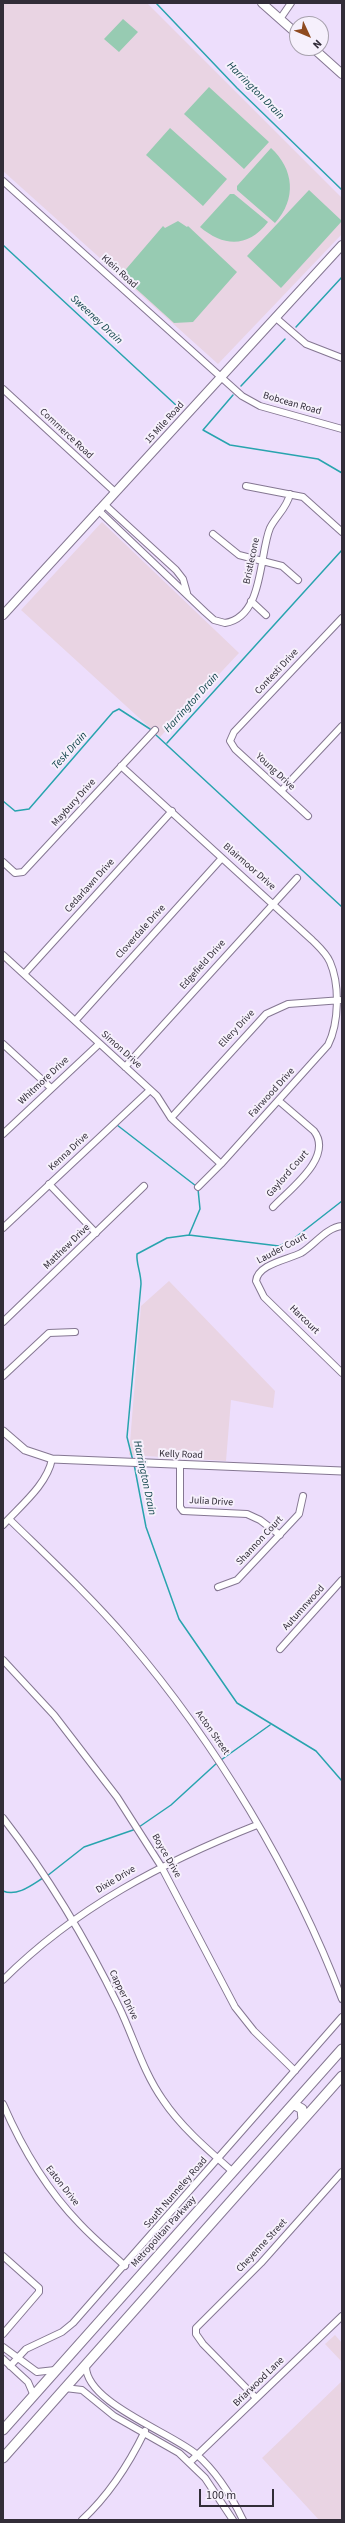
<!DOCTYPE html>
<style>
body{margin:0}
#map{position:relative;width:345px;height:2523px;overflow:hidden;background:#eddefc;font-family:"Source Sans 3",sans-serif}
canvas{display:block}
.frame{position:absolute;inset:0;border:4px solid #322d38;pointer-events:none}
.north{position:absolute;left:289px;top:16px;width:40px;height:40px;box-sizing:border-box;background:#f6f0fc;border:1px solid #a8a2ae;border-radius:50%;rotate:134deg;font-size:11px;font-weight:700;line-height:16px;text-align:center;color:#322d38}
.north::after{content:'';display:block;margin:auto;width:14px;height:18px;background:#8f4a20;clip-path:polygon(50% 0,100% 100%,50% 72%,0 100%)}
.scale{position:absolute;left:199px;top:2489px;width:75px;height:18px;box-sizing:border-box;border:2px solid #322d38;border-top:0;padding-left:5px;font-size:12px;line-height:14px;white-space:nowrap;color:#322d38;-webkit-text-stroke:3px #f6f0fc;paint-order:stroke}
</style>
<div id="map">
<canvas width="345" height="2523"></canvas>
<div class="frame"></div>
<div class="north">N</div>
<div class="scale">100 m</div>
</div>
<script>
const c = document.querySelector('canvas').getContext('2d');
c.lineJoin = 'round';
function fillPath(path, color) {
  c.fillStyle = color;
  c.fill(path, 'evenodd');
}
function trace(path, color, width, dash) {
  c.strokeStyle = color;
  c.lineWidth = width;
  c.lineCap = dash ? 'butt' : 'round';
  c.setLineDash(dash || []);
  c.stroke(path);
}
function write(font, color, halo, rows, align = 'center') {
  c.font = font + ' "Source Sans 3",sans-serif';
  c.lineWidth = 4;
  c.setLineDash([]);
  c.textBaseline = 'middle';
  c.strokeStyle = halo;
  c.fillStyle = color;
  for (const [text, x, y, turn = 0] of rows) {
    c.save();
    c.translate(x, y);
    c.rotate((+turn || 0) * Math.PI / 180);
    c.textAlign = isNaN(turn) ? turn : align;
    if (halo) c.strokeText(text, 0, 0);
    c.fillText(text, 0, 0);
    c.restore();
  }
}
fillPath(new Path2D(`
 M3,3h144l195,195v36l-124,130 -215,-193z
 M102,522l137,131 -79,84 -139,-127z
 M169,1281l106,110 -2,17 -42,-8 -5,61 -97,-6 12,-149z
 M335,2335l7,8v19l-17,-18z
 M342,2381v139h-23l-57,-62z`), '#e9d4e3');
fillPath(new Path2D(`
 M123,19l15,13 -19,20 -15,-13z
 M209,87l60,55 -25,27 -60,-55z
 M170,128l57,51 -24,27 -57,-51z
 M271,148c23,21 26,51 4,75l-38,-33v-4z
 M309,190l33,31 -61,67 -34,-32z
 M230,194h4l34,28c-20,26 -44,25 -68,5z
 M178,221l9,6 1,-1 49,46 -44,50 -19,1 -53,-48 42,-49 2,2z`), '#97cbb2');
trace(new Path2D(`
 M156,3l81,85 105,102
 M3,245l175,162
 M296,327l46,-50
 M241,386l44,-47
 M233,395l-30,35 27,15 88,14 24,14
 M156,735l186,172
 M167,743l175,-193
 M3,801l12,10 14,-2 84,-97 6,-3 31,20
 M117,1125l79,61
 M189,1235l11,-26 -2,-20
 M133,1461l-6,-24 14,-153c0,-12 -5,-20 -4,-30l30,-16 22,-3 90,11 13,-6 50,-39
 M134,1464l12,63 33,92 58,84 79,48 26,30
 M221,1760l49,-35
 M139,1827l32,-22 47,-43
 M47,1876l37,-29 52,-18
 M3,1891c14,6 29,-6 40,-13`), '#28a4ae', 1.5);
const minor = new Path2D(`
 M280,19l11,-16
 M3,181l239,215 18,10 82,23
 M276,318l30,26 36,14
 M3,389l112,103
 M246,486l57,11 39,35
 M104,504l72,66 7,9 4,14
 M98,510l107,102 9,8 11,3c39,-6 34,-69 45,-95 6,-12 17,-20 20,-34
 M213,534l26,21 43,11 16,14
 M251,601l15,14
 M121,766l191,174c7,7 14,13 18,22 10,23 9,61 -2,83l-107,119 -23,23
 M281,791l61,-65
 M308,816l-73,-67 -5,-8 4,-9 108,-114
 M3,862l12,11 8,-1 132,-142
 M3,955l154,141 14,22 50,46
 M24,974l148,-163
 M75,1021l147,-163
 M3,1044l48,44
 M125,1067l172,-189
 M171,1118l95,-104 22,-10 54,-4
 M3,1134l96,-90
 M49,1184l47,49
 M273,1207c17,-18 61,-50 41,-76l-35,-30
 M342,1226c-15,1 -28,19 -41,27 -14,7 -43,11 -45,28l8,16 78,76
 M3,1228l147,-138
 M3,1322l141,-136
 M3,1376l46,-43 26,-1
 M180,1465v42l3,4 64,3 13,6 20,15
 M9,1519c40,39 81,77 118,120 88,103 167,233 215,360
 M3,1525c17,-19 44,-40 49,-66
 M218,1587l19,-7 62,-66 4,-18
 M280,1649l62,-69
 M3,1660l51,55 63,82 44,69 74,141 19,24 41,40
 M3,1818c45,58 84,123 116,189 15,31 24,65 44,93 18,27 45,50 70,72
 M3,1980c72,-72 160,-118 254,-155
 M3,2104c19,44 43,85 77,120 14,15 30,28 45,42
 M3,2256l36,32v4l-36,42
 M3,2347l34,25 18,-2
 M3,2359l25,23 6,14
 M86,2365c-2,37 84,67 110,89 21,18 35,41 47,66
 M10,2366l16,-17 36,-17 11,-9 269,-306
 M65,2388l17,2 32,26 65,37 26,25 28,42
 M256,2398l-53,-54 -7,-10v-6l65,-65 81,-91
 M190,2462l152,-146
 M82,2520c27,-25 47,-56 63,-89`);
const tertiary = new Path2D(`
 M3,1431l22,19 27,9 290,12`);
const secondary = new Path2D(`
 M262,3l35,31
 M313,48l29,26
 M3,615l339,-370`);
const primary = new Path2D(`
 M293,2104l9,5 1,11
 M3,2430l339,-381
 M3,2458l339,-382`);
trace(minor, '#857792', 8);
trace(tertiary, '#857792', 9);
trace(secondary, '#857792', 10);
trace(primary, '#857792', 11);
trace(minor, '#fff', 6);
trace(tertiary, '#fff', 7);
trace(secondary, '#fff', 8);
trace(primary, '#fff', 9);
write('10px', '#322d38', '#f6f0fc', [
 ["Klein Road",119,272,42],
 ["Bobcean Road",292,404,16],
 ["15 Mile Road",165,423,-48],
 ["Commerce Road",66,434,43],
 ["Bristlecone",252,561,-78],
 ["Contesti Drive",277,672,-47],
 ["Young Drive",275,772,43],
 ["Maybury Drive",74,803,-48],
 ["Blairmoor Drive",249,867,41],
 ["Cedarlawn Drive",90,886,-48],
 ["Cloverdale Drive",141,932,-48],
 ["Edgefield Drive",203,965,-48],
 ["Ellery Drive",237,1029,-47],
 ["Simon Drive",121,1050,42],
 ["Whitmore Drive",44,1081,-43],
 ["Fairwood Drive",272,1093,-48],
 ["Kenna Drive",69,1152,-43],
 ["Gaylord Court",288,1174,-49],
 ["Matthew Drive",67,1247,-44],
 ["Lauder Court",282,1249,-28],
 ["Harcourt",304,1320,44],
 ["Kelly Road",181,1455,2],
 ["Julia Drive",211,1502,3],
 ["Shannon Court",260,1541,-47],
 ["Autumnwood",304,1608,-48],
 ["Acton Street",212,1733,55],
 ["Boyce Drive",166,1856,60],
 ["Dixie Drive",116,1880,-31],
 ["Capper Drive",123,1995,64],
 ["Eaton Drive",62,2186,52],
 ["South Nunneley Road",176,2193,-49],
 ["Metropolitan Parkway",164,2232,-48],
 ["Cheyenne Street",262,2246,-47],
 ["Briarwood Lane",259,2382,-44]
]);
write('italic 11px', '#12464b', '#f6f0fc', [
 ["Harrington Drain",255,91,45],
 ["Sweeney Drain",96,320,43],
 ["Harrington Drain",192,703,-48],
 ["Tesk Drain",70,751,-48],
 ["Harrington Drain",144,1478,78]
]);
</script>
